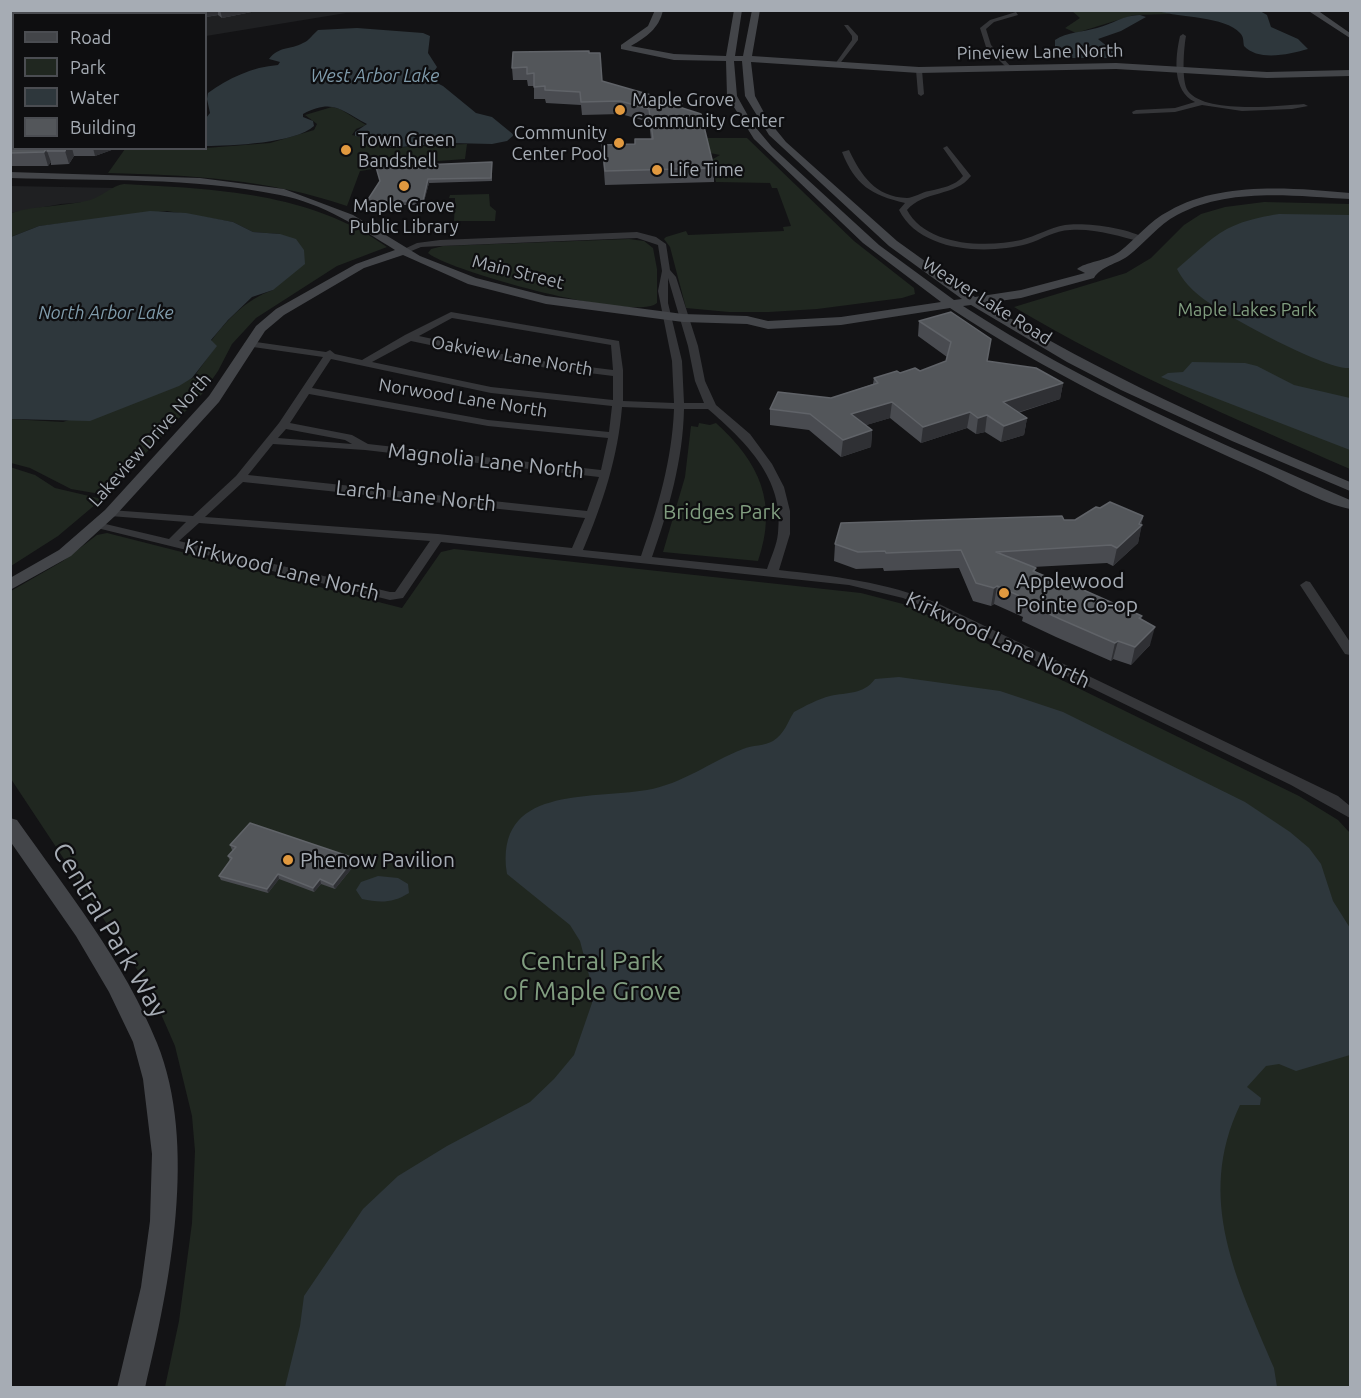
<!DOCTYPE html>
<style>
body{margin:0}
#map{position:relative;width:1361px;height:1398px;overflow:hidden;background:#131315;font-family:Ubuntu,sans-serif}
canvas{display:block}
.frame{position:absolute;inset:0;border:12px solid #a6acb4;pointer-events:none}
.legend{position:absolute;left:12px;top:12px;width:195px;height:138px;box-sizing:border-box;background:#0e0e10;border:2px solid #4b4d52;margin:0;padding:8px 10px;list-style:none;font-size:18px;color:#a6acb4}
.legend li{display:flex;align-items:center;gap:12px;height:30px}
.legend b{width:30px;border:2px solid #4b4d52}
</style>
<div id="map">
<canvas width="1361" height="1398"></canvas>
<div class="frame"></div>
<ul class="legend">
<li><b style="height:8px;background:#434549"></b>Road</li>
<li><b style="height:16px;background:#202720"></b>Park</li>
<li><b style="height:16px;background:#2e373c"></b>Water</li>
<li><b style="height:16px;background:#53565a"></b>Building</li>
</ul>
</div>
<script>
const c = document.querySelector('canvas').getContext('2d');
c.lineJoin = 'round';
function fillPath(path, color) {
  c.fillStyle = color;
  c.fill(path, 'evenodd');
}
function trace(path, color, width, dash) {
  c.strokeStyle = color;
  c.lineWidth = width;
  c.lineCap = dash ? 'butt' : 'round';
  c.setLineDash(dash || []);
  c.stroke(path);
}
function write(font, color, halo, rows, align = 'center') {
  c.font = font + ' Ubuntu,sans-serif';
  c.lineWidth = 4.5;
  c.setLineDash([]);
  c.textBaseline = 'middle';
  c.strokeStyle = halo;
  c.fillStyle = color;
  for (const [text, x, y, turn = 0] of rows) {
    c.save();
    c.translate(x, y);
    c.rotate((+turn || 0) * Math.PI / 180);
    c.textAlign = isNaN(turn) ? turn : align;
    if (halo) c.strokeText(text, 0, 0);
    c.fillText(text, 0, 0);
    c.restore();
  }
}
fillPath(new Path2D(`
 M10,11h552l-216,2 -140,23v-22h-192l-1,30 -2,1z
 M11,186l105,2 -15,13 -40,3 -50,9z`), '#1f2022');
fillPath(new Path2D(`
 M1158,10l12,4 -36,1 -58,18 -11,-5 15,-10 -8,-7z
 M332,107l8,2 26,16 -10,4 -4,6 23,5 14,8 78,-4 -2,15 -92,7v3l-13,2 -13,35c-79,-27 -157,-31 -239,-33l17,-24 81,-1 64,-5 44,-13 3,-6 -12,-9z
 M705,138h42l107,103 60,47 1,6 -13,4 -85,11 -48,3h-40l-43,-4 -16,-61 -6,-8 2,-2 20,-6 2,4 96,-4 -1,-4 8,-1 -14,-38h-5l-2,-5 -54,-1 -6,-25 3,2 7,-4 -10,-2z
 M124,184c91,5 186,8 263,63l-50,19 -81,52 -24,26 -14,27 -16,23 -96,101 -35,-6 -41,-21 -19,-5 -1,-44 53,3 130,-44 23,-32 -5,-5c18,-23 34,-41 62,-51l7,-56 -27,-2 -20,-10 -66,-11 -128,15 -28,11v-24c25,-8 53,-6 79,-13 13,-4 21,-14 34,-16z
 M489,194l1,12 6,5 -1,10h-41l1,-23h-6l1,-3z
 M1264,202l86,2v265c-114,-50 -229,-98 -336,-162l112,-34 25,-15 33,-33 17,-11 24,-7z
 M629,239l15,2 9,7 4,21v34c-21,19 -204,-30 -229,-50l3,-4 12,-3z
 M699,423l11,2 6,-2c44,40 62,80 42,138l-95,-9 22,-75 6,-51 7,1z
 M10,467l25,8 20,13 47,11 -44,37 -47,30z
 M107,533l295,75 39,-56 13,-3 407,44 42,11 38,17 358,175 39,24 12,13v554h-1185l14,-66 13,-98 3,-72 -3,-35 -17,-70 -25,-57 -139,-210v-188l52,-30 34,-26z`), '#202720');
fillPath(new Path2D(`
 M1158,11h102l7,4 4,12 27,12 10,10c-18,5 -49,13 -64,-3 -1,-5 0,-9 -4,-13 -15,-17 -60,-15 -82,-22z
 M1140,15l6,2 -25,14 -23,8 20,16 -2,3h-46l-15,-9v-9c12,-8 28,-8 42,-12 16,-4 26,-13 43,-13z
 M357,28l66,5 7,3 -2,17 9,14 -7,11 -9,3h12l10,5 33,27 16,4 22,18 -7,6 -15,3 -42,-1 -50,4h-12l-15,-8 -18,-3v-4l12,-8c-26,-13 -33,-26 -64,-10v3l10,4 1,5c-18,17 -83,20 -108,20v-28l4,-5 -3,-14 1,-6c21,-15 44,-26 70,-28l2,-3 -11,-3c10,-13 21,-9 34,-16 6,-2 10,-9 15,-13z
 M150,211l36,2 47,9 20,10 27,2 16,5 8,11 1,14 -32,26 -21,7 -24,23 -17,20 6,6 -25,32 -13,8 -89,35 -79,-2v-182l28,-11z
 M1279,214l71,1v153c-23,3 -128,-54 -149,-71 -10,-8 -18,-16 -24,-28 41,-35 46,-46 102,-55z
 M1192,362l53,1 12,3 37,19 56,13v52l-189,-73 7,-4 15,-1z
 M899,677l101,14 63,21 182,90 45,30 19,16 12,16 12,37 17,27v127l-54,16 -17,-7 -13,2 -19,21 14,11 -1,7h-20c-45,94 -3,175 34,263l3,19h-992l15,-61 4,-30 59,-87 35,-33 49,-30 83,-44 24,-23 20,-24 18,-52 -2,-24 -10,-38 -10,-16 -63,-51c-13,-89 82,-74 140,-84 35,-6 63,-28 96,-41 9,-4 22,-3 30,-8 12,-8 14,-18 21,-29 11,-6 24,-13 36,-16 18,-4 33,-1 45,-17z
 M378,876l20,2 10,6 1,9c-16,10 -29,10 -47,6l-6,-9 5,-8z`), '#2e373c');
fillPath(new Path2D(`
 M1016,12l2,3 -24,7 -8,7 5,16 22,24 -3,2 -24,-24 -6,-19 10,-8z
 M844,25h4l10,11v4l-20,26 -3,-2 17,-24v-4z
 M1183,34l3,2c-2,11 -5,45 2,55 17,23 89,15 116,13l4,2 -16,3 -50,2 -40,-6 -27,7 -42,2 -1,-2 4,-2 39,-2 20,-6c-23,-11 -20,-44 -15,-66z
 M919,68l3,2 2,24 -3,2 -3,-2 -2,-24z
 M947,146l24,30c-16,21 -47,14 -64,34 19,36 78,38 114,30 15,-4 28,-12 44,-15 19,-3 65,3 81,14l-4,3c-23,-6 -48,-14 -72,-12 -15,0 -29,10 -43,14 -41,11 -107,8 -128,-34l6,-7c-34,-8 -50,-18 -63,-51l7,-2c12,25 26,47 58,48 6,0 15,-6 22,-7 13,-3 26,-5 34,-15l-20,-28z
 M637,232l19,5 10,7 4,26 6,7 22,69 7,35 11,24 34,29 22,30 12,23 6,24v23l-11,36c55,6 107,12 158,33l401,193 12,10v12l-59,-33 -362,-176 -26,-11 -54,-13 -408,-43 -38,56 -13,2 -297,-73 -2,-2 6,-3 72,17 17,-17 -76,-6 -6,-3 6,-3 83,6 43,-40 43,-53 44,-66 -77,-11 -2,-2 5,-3 77,11 4,-2 5,4 27,6 43,-25 46,-23 168,29 4,29v31l51,2 -2,-42 -14,-70 4,-20 -4,-26 -21,-7 -197,8 -19,1 -17,7 -4,-3 17,-8 23,-3zM668,278l20,68 7,35 9,22h-20l-2,-42 -14,-58zM452,318l159,27 2,25 -88,-11 -106,-23zM411,341l114,24 88,11v24l-122,-13 -119,-25zM331,359l160,34 121,13 -3,26 -121,-12 -176,-32zM309,394l179,32 120,12 -7,32 -233,-26 -16,-9 -62,-12zM622,407l52,2c-2,51 -16,99 -33,147l-58,-6c20,-47 35,-93 39,-143zM684,409h24c37,32 77,70 70,124 -1,12 -7,24 -11,36l-115,-12c17,-48 31,-97 32,-148zM286,429l59,11 7,4 -74,-6zM273,444l92,6 234,27 -12,34 -339,-36zM243,482l342,36 -13,30 -134,-14 -233,-17zM199,523l231,18 -35,51h-5l-211,-51z
 M1306,581l4,1 40,60v13l-5,-1 -45,-69z`), '#353639');
fillPath(new Path2D(`
 M655,10h8c-4,19 -17,27 -32,36l43,8 52,2 8,-46h8l-7,46h8l9,-46h8l-8,46 167,11 197,-4 151,9 83,-2v6l-83,2 -151,-9 -197,4 -168,-11 4,34 13,24 18,22 111,99 78,56 46,-7 64,-17 -8,-4c8,-7 29,-8 42,-17 17,-13 30,-31 50,-41 52,-30 124,-23 181,-18v6c-56,-3 -121,-12 -173,16 -19,10 -32,28 -49,41 -11,8 -27,10 -34,22l-73,20 -36,5c116,71 240,126 365,179v9l-118,-50 -111,-51 -54,-28 -96,-57 -8,1c122,79 255,136 387,194v9c-27,-5 -69,-29 -96,-41 -105,-47 -208,-96 -304,-160l-109,17 -73,4 -21,-5 -64,-2 -137,-18 -78,-20 -65,-29 -39,13 -80,47 -19,16 -46,71 -104,114 -44,40 -61,34v-12l49,-28 46,-40 104,-114 47,-70 20,-17 80,-45 39,-14c-35,-22 -73,-47 -115,-55 -87,-18 -181,-14 -270,-17v-6l190,6 84,11 69,26 67,41 56,22 70,18 137,18 64,2 21,5 73,-4 100,-15 -78,-59 -109,-104 -27,-43 -1,-35 -52,-1 -53,-11v-4l27,-19zM734,61h8l3,35 24,39 120,111 73,53 -8,1 -75,-55 -107,-98 -20,-24 -15,-27z
 M1307,10h10l33,23v5z
 M10,818l7,2c50,71 107,141 140,223 41,101 13,242 -12,345h-28l24,-101 9,-66 2,-67 -9,-75 -10,-37 -24,-50 -33,-56 -66,-95z`), '#434549');
fillPath(new Path2D(`
 M74,10h101l-2,4h-102z
 M187,10h74l-39,8 -4,-3 -12,2v-3h-16z
 M589,53l13,28 80,27 32,60v14l-109,3 -3,-40 33,-1 16,-5 -2,-17 -28,-8 -39,1 -1,-10 -35,-2 -1,-4h-11v-13h-6l-1,-6h-14l-1,-12z
 M10,140l4,8h103l-22,8h-21l-5,8 -18,1v-3l-3,4h-38z
 M492,162v19l-63,2 -6,22h-55l-1,-4 13,-20 -4,-14z
 M919,321l68,40 76,22 -3,16 -42,14 9,5 -3,17 -23,7 -16,-10 -9,2 -9,-6 -46,15 -31,-25 -24,7 6,5 -1,17 -30,10 -32,-27 -39,-5v-16l61,-11 42,-14 1,-6 26,-5 20,-2 26,-10 1,-4 -29,-21z
 M1100,508l43,8 -5,27 -25,23 -6,-3 -74,4 3,5 32,14 74,30 -1,3 9,26 -19,20 -18,-6 -2,2 -55,-24 -34,-16 1,-4 -29,-13 -3,2 -18,-5 -14,-33 -75,3 -1,-3 -27,1 -22,-8 1,-17 240,-24z
 M230,845l124,13 2,5 -21,26 -14,-5 -7,8 -35,-13 -11,14 -47,-13 -2,-4 11,-15 -2,-5 6,-6h-2z`), '#494b50');
fillPath(new Path2D(`
 M194,10h24v5l-12,2v-3h-11z
 M220,10h41l-39,8z
 M47,148h9l-9,3 4,11 -3,4 -4,-14z
 M66,148h6l2,8 -5,8 -4,-13z
 M93,148h24l-22,8z
 M428,179l1,4 -6,22v-4z
 M1063,383l-3,16 -60,19 3,-16z
 M892,402l-2,16 -40,12 1,-16z
 M970,412l-3,16 -46,15 2,-16z
 M987,415l-2,17 -9,2 2,-16z
 M1027,418l-3,17 -23,7 3,-16z
 M872,430l-1,17 -30,10 2,-17z
 M1143,516l-2,11 1,-2 -4,18 -25,23 4,-18 22,-24z
 M997,586l-3,18 -3,2 3,-18z
 M1155,627l-5,18 -19,20 4,-18z
 M1118,641l-5,18 -2,2 4,-18z
 M354,858l2,5 -21,26 -2,-4z
 M278,874l1,5 -11,14 -1,-4z
 M320,879l1,5 -7,8 -1,-4z`), '#2f3034');
const building = new Path2D(`
 M74,10h56l-24,1 -2,3h-33z
 M589,51v2h11l2,28 80,23 -6,2 25,8 13,54 -109,3 -3,-26 33,-1v-5h18l-4,-30 -29,-8 -39,1 -1,-10 -35,-2v-4l-11,1v-14l-7,1v-7l-15,1 1,-16z
 M10,140h4v8h33l-3,4 -34,1z
 M49,148h17l-1,3h-18z
 M492,162l-1,16 -63,1 -5,22h-56l13,-20 -4,-14z
 M951,312l40,27 -4,22 49,7 27,15 -60,19 24,16 -23,8 -17,-11 -9,3 -8,-6 -47,15 -31,-25 -41,12 21,16 -29,10 -33,-26 -40,-5 8,-17 53,6 47,-15 -4,-5 23,-7 3,2 15,-5 5,3 26,-10 5,-19 -32,-21z
 M1110,502l33,14 -4,8 3,1 -25,23 -6,-3 -115,7 40,16 -3,3 35,15 2,-2 72,32 -3,2 16,9 -20,20 -17,-6 -3,2 -55,-24 -34,-16 3,-3 -32,-14 -3,2 -18,-5 -15,-33 -75,3 -1,-2 -27,1 -23,-8 6,-21 221,-7 2,4h11l21,-13 4,1z
 M250,823l104,35 -21,27 -13,-6 -7,9 -35,-14 -11,15 -48,-13 13,-18 -4,-2 8,-9 -6,-2z`);
fillPath(building, '#53565a');
trace(building, '#606368', 1.5);
for (const [x, y, r, color] of [
 [620,110,6,"#e1993f"],
 [619,143,6,"#e1993f"],
 [346,150,6,"#e1993f"],
 [657,170,6,"#e1993f"],
 [404,186,6,"#e1993f"],
 [1004,593,6,"#e1993f"],
 [288,860,6,"#e1993f"]
]) {
  const dot = new Path2D();
  dot.arc(x, y, r, 0, 2 * Math.PI);
  c.fillStyle = color;
  c.fill(dot);
  trace(dot, '#0e0e10', 2);
}
write('18px', '#a6acb4', '#0e0e10', [
 ["Pineview Lane North",1040,52,-1],
 ["Main Street",518,272,14],
 ["Weaver Lake Road",987,301,32],
 ["Oakview Lane North",512,356,10],
 ["Norwood Lane North",463,398,9],
 ["Lakeview Drive North",150,440,-48]
]);
write('italic 18px', '#809cac', '#0e0e10', [
 ["West Arbor Lake",375,76],
 ["North Arbor Lake",106,313]
]);
write('18px', '#a6acb4', '#0e0e10', [
 ["Maple Grove",632,100],
 ["Community Center",632,121],
 ["Community",607,133,"right"],
 ["Center Pool",607,154,"right"],
 ["Town Green",358,140],
 ["Bandshell",358,161],
 ["Life Time",669,170],
 ["Maple Grove",404,206,"center"],
 ["Public Library",404,227,"center"]
], 'left');
write('18px', '#809d7f', '#0e0e10', [
 ["Maple Lakes Park",1247,310]
]);
write('21px', '#a6acb4', '#0e0e10', [
 ["Magnolia Lane North",486,461,6],
 ["Larch Lane North",416,496,6],
 ["Kirkwood Lane North",282,570,14],
 ["Kirkwood Lane North",998,640,25]
]);
write('21px', '#809d7f', '#0e0e10', [
 ["Bridges Park",722,512]
]);
write('21px', '#a6acb4', '#0e0e10', [
 ["Applewood",1016,581],
 ["Pointe Co-op",1016,605],
 ["Phenow Pavilion",300,860]
], 'left');
write('26px', '#a6acb4', '#0e0e10', [
 ["Central Park Way",110,930,59]
]);
write('26px', '#809d7f', '#0e0e10', [
 ["Central Park",592,961],
 ["of Maple Grove",592,991]
]);
</script>
